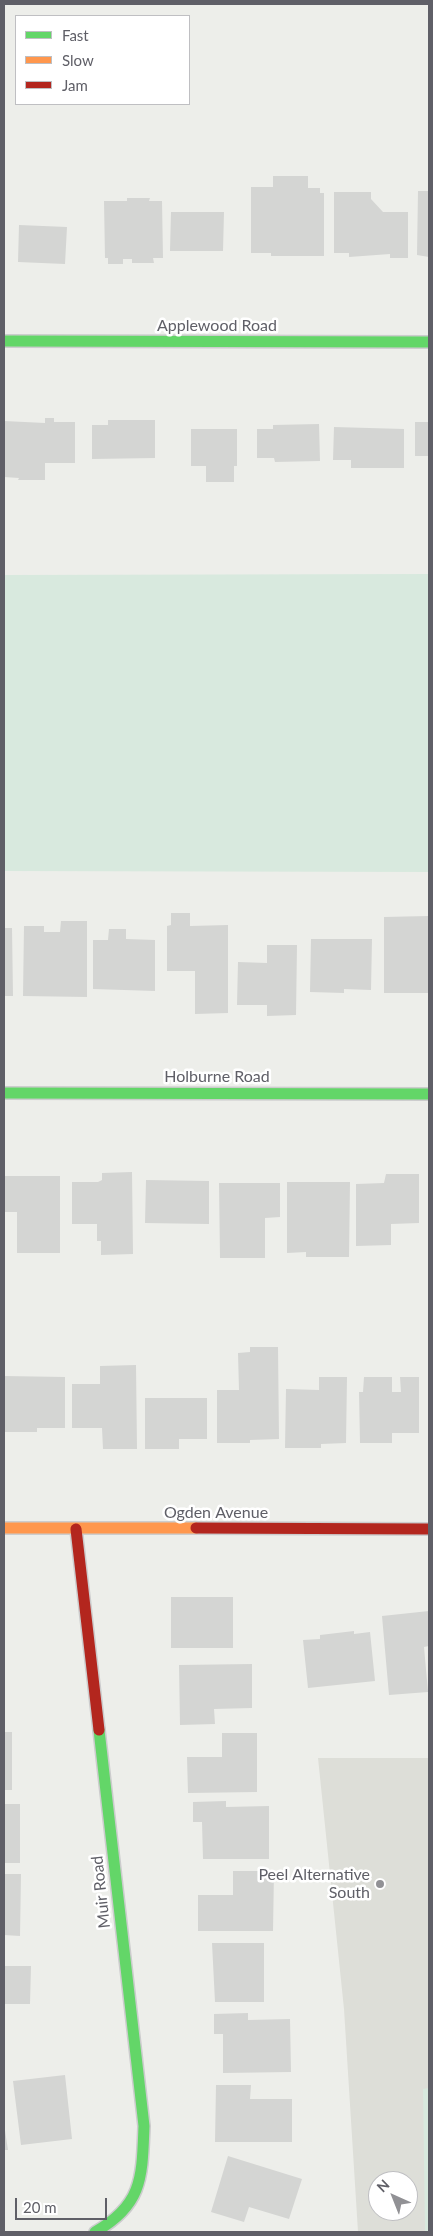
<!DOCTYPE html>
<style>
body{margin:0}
#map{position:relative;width:433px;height:2236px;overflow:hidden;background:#edeeea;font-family:Lato,sans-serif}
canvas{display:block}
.frame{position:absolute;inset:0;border:5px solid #5f5f67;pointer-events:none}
.legend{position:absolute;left:15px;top:15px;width:175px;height:90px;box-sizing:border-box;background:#fff;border:1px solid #bfbfc2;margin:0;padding:6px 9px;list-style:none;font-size:15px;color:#5f5f67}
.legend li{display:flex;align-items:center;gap:10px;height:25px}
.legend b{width:25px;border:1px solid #bfbfc2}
.north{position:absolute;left:368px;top:2171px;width:50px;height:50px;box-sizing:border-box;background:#fff;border:1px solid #bfbfc2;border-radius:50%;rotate:316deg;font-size:14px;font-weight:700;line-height:20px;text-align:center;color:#5f5f67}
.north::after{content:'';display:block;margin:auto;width:18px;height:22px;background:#919195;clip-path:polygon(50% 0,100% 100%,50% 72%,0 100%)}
.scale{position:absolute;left:15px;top:2198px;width:92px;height:22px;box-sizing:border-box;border:2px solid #5f5f67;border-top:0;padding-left:6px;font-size:15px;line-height:18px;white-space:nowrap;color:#5f5f67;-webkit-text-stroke:4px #fff;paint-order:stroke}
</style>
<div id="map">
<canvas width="433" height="2236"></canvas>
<div class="frame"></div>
<ul class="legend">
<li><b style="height:6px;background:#63d668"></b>Fast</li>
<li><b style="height:6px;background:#ff974d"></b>Slow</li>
<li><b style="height:6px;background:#b3261e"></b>Jam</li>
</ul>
<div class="north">N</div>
<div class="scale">20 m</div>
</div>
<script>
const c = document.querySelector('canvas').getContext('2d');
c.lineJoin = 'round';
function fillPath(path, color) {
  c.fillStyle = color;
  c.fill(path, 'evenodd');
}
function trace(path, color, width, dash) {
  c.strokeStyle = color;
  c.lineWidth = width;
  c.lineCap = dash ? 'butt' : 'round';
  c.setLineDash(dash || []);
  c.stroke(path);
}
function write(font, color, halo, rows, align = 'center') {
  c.font = font + ' Lato,sans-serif';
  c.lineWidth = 5;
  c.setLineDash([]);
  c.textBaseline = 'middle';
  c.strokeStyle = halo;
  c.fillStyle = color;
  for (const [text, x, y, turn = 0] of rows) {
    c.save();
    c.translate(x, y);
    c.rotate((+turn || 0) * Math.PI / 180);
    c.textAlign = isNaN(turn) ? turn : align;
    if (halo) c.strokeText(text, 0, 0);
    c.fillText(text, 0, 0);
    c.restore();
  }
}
fillPath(new Path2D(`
 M318,1758h111v474h-71l-14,-223zM378,2181h30v30h-30z`), '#ddded8');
fillPath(new Path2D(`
 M429,574v298l-425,-1v-296z
 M429,2088v144h-4l-2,-143z`), '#d8e9de');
fillPath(new Path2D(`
 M273,176h35v12h12v5h4v63h-53v-3h-20v-66h22z
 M418,191h11v66l-12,-2z
 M334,192h37v7l12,13h25v46h-18v-4l-41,3v-4h-15z
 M127,198h23l-1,3h13l1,57h-10l1,5h-22v-4h-9v5h-15v-6h-3l-1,-57h23z
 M171,212h53l-1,39h-53z
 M19,225l48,2 -2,37 -47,-2z
 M45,418h9v4h21v41h-30v17h-27l1,-2 -15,-1v-56l41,2z
 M108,420h47v38l-63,1v-34h16z
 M415,422h14v34h-14z
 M319,424l1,37 -45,1 -1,-4h-17v-29h16v-4z
 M334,427l70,2v39h-53v-8h-18z
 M191,429h46v37h-3v16h-28v-16h-15z
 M171,913h19v13l38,-1v88l-33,1v-43h-28v-45l4,-1z
 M428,916l1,77h-45v-76z
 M61,921h26v76l-64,-1 1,-70h20v6h16z
 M4,928h8l1,68h-9z
 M109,929h17v10l29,1v51l-62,-2v-49h15z
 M311,939h61l-1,51 -27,-1v4l-34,-1z
 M267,945h30l-1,70 -29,1v-11h-30l1,-43 29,1z
 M132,1172l1,82 -32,1v-14h-4v-17h-25v-42h26l4,-2v-7z
 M386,1174h33v49l-28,1v21l-35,1v-62l28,-1z
 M4,1176h56v77h-43v-41h-13z
 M146,1180l63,1v43l-64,-1z
 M287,1182h63l-1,75h-43v-5l-19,1z
 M219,1183h61v34l-15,1v40h-45z
 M250,1347h28l1,92 -29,1v3h-33v-53h22l-1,-37 12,-1z
 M136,1365l1,84h-34l-1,-21h-30v-44h28v-18z
 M4,1376l61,1v51h-28v4h-33z
 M319,1377h28l-1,66 -25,1v4h-36l1,-59 33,1z
 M364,1377h28v15h9l-1,-15h19v56h-27v10h-32l-1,-51h4z
 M145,1398h62v41h-28v10h-34z
 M171,1597h62v51h-62z
 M429,1611v35l-5,1 4,45 -39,3 -7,-79z
 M354,1631v3l16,-2 5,49 -67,7 -5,-48 17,-1v-4z
 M252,1664v44l-38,1 1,15 -35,1 -1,-60z
 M4,1732h8v58h-8z
 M222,1733h35v59l-69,1 -1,-36h35z
 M226,1801v6l43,-1v53h-66l-1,-37h-9v-20z
 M4,1804h16v59h-16z
 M233,1871h41l-1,60h-75v-36h35z
 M4,1874h17l-1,62 -16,-1z
 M212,1943h52v59h-49z
 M4,1966h27l-1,38h-26z
 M248,2013v7l42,-1 1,53 -68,1v-39h-9v-20z
 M65,2075l7,64 -51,6 -8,-64z
 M216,2085h35l-1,14h42v43h-77z
 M4,2124l4,26h-4z
 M228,2156l74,23 -13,40 -40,-12 -5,15 -33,-10z`), '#d4d5d3');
const fast = new Path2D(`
 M4,341l425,1
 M4,1093l425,1
 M95,2232c48,-27 47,-55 49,-106l-45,-396`);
const slow = new Path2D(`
 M4,1528h192`);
const jam = new Path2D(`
 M196,1528l233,1
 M76,1529l23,201`);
trace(fast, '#cccccd', 14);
trace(slow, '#cccccd', 14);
trace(jam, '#cccccd', 14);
trace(fast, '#63d668', 11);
trace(slow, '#ff974d', 11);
trace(jam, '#b3261e', 11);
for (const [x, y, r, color] of [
 [380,1884,5,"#919195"]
]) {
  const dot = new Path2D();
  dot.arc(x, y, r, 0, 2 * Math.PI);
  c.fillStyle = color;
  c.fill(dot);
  trace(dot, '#fff', 2);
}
write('16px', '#5f5f67', '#fff', [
 ["Applewood Road",217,326],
 ["Holburne Road",217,1077],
 ["Ogden Avenue",216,1513],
 ["Muir Road",101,1892,-96]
]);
write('16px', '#5f5f67', '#fff', [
 ["Peel Alternative",370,1875],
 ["South",370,1893]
], 'right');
</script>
